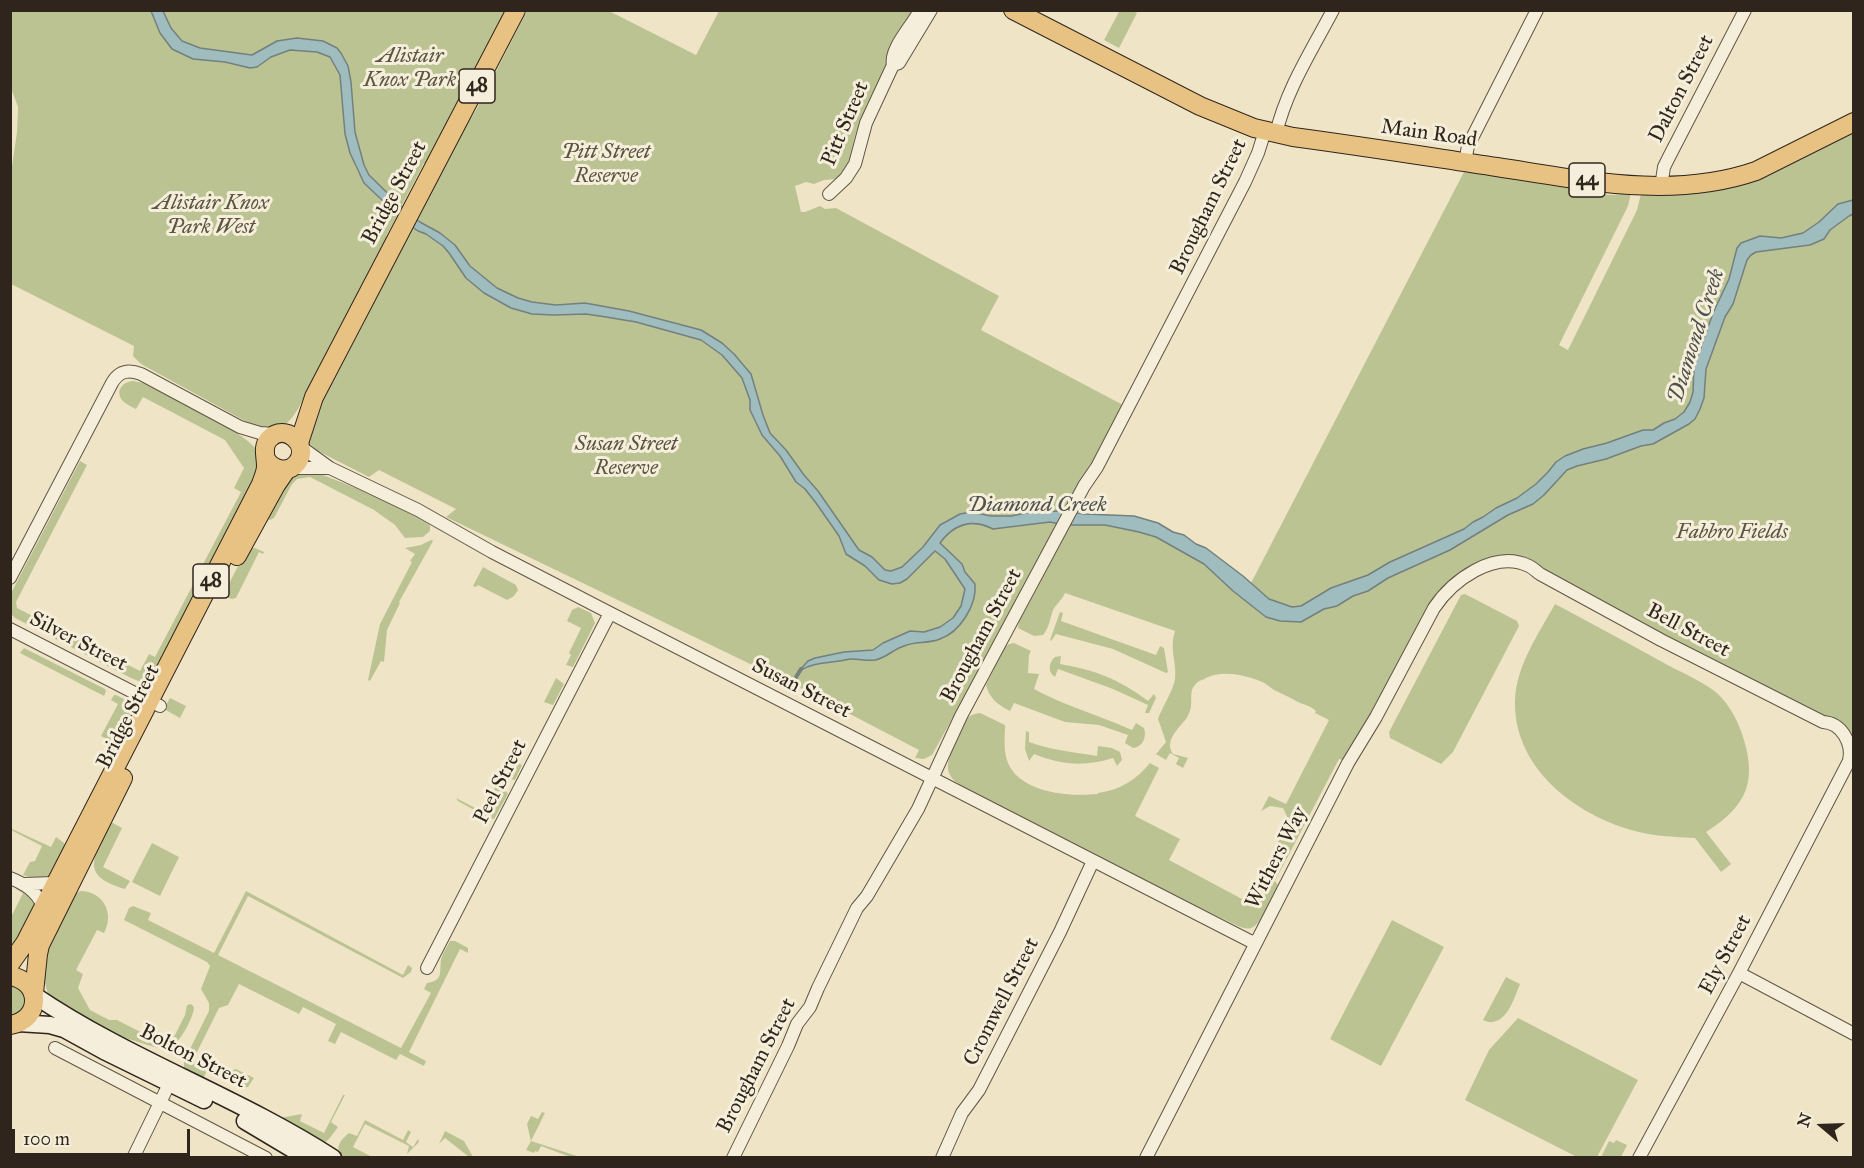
<!DOCTYPE html>
<style>
body{margin:0}
#map{position:relative;width:1864px;height:1168px;overflow:hidden;background:#efe5c6;font-family:"IM FELL Great Primer",serif}
canvas{display:block}
.frame{position:absolute;inset:0;border:12px solid #30251c;pointer-events:none}
.north{position:absolute;left:1792px;top:1096px;width:60px;height:60px;-webkit-text-stroke:4px #f5eeda;paint-order:stroke;rotate:289deg;font-size:16px;font-weight:700;line-height:24px;text-align:center;color:#30251c}
.north::after{content:'';display:block;margin:auto;width:21px;height:27px;background:#30251c;clip-path:polygon(50% 0,100% 100%,50% 72%,0 100%)}
.scale{position:absolute;left:12px;top:1129px;width:178px;height:27px;box-sizing:border-box;border:3px solid #30251c;border-top:0;padding-left:8px;font-size:18px;line-height:21px;white-space:nowrap;color:#30251c;-webkit-text-stroke:4px #f5eeda;paint-order:stroke}
</style>
<div id="map">
<canvas width="1864" height="1168"></canvas>
<div class="frame"></div>
<div class="north">N</div>
<div class="scale">100 m</div>
</div>
<script>
const c = document.querySelector('canvas').getContext('2d');
c.lineJoin = 'round';
function fillPath(path, color) {
  c.fillStyle = color;
  c.fill(path, 'evenodd');
}
function trace(path, color, width, dash) {
  c.strokeStyle = color;
  c.lineWidth = width;
  c.lineCap = dash ? 'butt' : 'round';
  c.setLineDash(dash || []);
  c.stroke(path);
}
function write(font, color, halo, rows, align = 'center') {
  c.font = font + ' "IM FELL Great Primer",serif';
  c.lineWidth = 6;
  c.setLineDash([]);
  c.textBaseline = 'middle';
  c.strokeStyle = halo;
  c.fillStyle = color;
  for (const [text, x, y, turn = 0] of rows) {
    c.save();
    c.translate(x, y);
    c.rotate((+turn || 0) * Math.PI / 180);
    c.textAlign = isNaN(turn) ? turn : align;
    if (halo) c.strokeText(text, 0, 0);
    c.fillText(text, 0, 0);
    c.restore();
  }
}
fillPath(new Path2D(`
 M1120,10l13,1 4,2 -18,35 -15,-8z
 M11,11h140c6,16 21,39 37,46l69,10 14,-10 19,-7 27,2 13,5 10,18 5,59 11,34 8,15 33,33 -11,20 3,2 -91,171c-13,21 -21,22 -44,17l-113,-62 -8,-8 1,-10 -123,-62v-111l6,-41 1,-25 -7,-19z
 M163,11h342l-78,153 -3,-1 -23,44c-10,-10 -25,-20 -32,-33 -22,-37 -10,-83 -28,-121l-36,-14 -8,-1 -20,3 -25,14 -52,-7 -17,-7 -12,-13z
 M527,11h82l87,44 23,-44h194l-46,94 -11,28 -8,31 -11,15 -13,1 -10,4 -8,-2 -11,4 6,26h4l15,-6 5,3 11,-1 163,88 -18,34 142,75 -57,107 -40,1 -15,3h-20l-20,-4 -11,2 -8,5 -7,2 -22,26 -21,20 -5,3 -6,1 -6,-1 -13,-13 -13,-7 -41,-59 -14,-16 -18,-25 -16,-17 -7,-18 -12,-41 -17,-20 -12,-11 -21,-13 -72,-19 -44,-8 -29,2 -24,-3 -14,-4 -21,-10 -19,-14 -18,-21 -5,-8 -26,-19 -12,-6 25,-48 -4,-2 38,-60z
 M1853,129v621l-5,-13 -157,-87 -166,-89 -72,18 -15,13 -11,16 -43,83 -41,69 -4,-1 -64,122 3,4c-5,10 -16,38 -25,42 -5,3 -10,1 -15,-1l-65,-31 -210,-108c-6,-4 -11,-7 -14,-14 -5,-12 10,-44 18,-54 4,-5 8,-5 13,-6l25,12c0,14 -2,25 3,38 13,30 61,34 90,31v-1c22,-3 38,-13 52,-30l9,5 -24,48 45,23 -11,21 73,39 9,-4 38,-74 -6,-13 -13,-2 -9,5 8,-15 17,8 43,-84 -14,-7 1,-2c-6,-6 -13,-6 -20,-10 -8,-5 -12,-6 -20,-10 -6,-3 -10,-8 -16,-10 -16,-6 -38,-11 -54,-3 -3,2 -9,3 -11,7 -8,8 1,20 -9,34 -8,10 -22,22 -13,35l15,4 -5,10 -7,-4 3,-6 -9,-5 -4,7 -10,-6 10,-12 -8,-23c4,-12 15,-28 17,-40 2,-18 -6,-29 0,-48l-110,-38c-3,7 -8,10 -12,17 -3,9 -4,18 -10,25l-9,1 -16,-8 1,-6 20,-37 29,-60h37l34,7 17,5 48,27 29,27 33,26 71,-11 16,-10 15,-5 20,-13 62,-28 -60,12 -22,13 -37,13 -30,18 -9,1 -23,-8 -18,-16 215,-415 89,14 28,11 30,2 18,-2 -3,13 -69,139 9,5 69,-140 4,-16 36,1 44,-6z
 M413,228l13,6 17,12 6,7 17,25 18,15 13,8 35,13 22,1 32,-1 20,3 30,5 57,15 8,3 21,15 20,23 8,22v10l12,25 18,21 16,26 9,7 11,14 23,33 7,18 19,12 14,14 13,4 23,-13 19,-20 14,-19 10,-6 18,-2 29,4 45,-6 10,3 -128,230 -8,4 -9,-1 4,-8 -119,-62 -7,4 -21,-10 1,-7 -327,-158 10,-8 -77,-39 -10,7 -53,-27 -9,-9 14,-37 43,-81 33,-73 4,-6 3,1z
 M133,381l10,2c23,12 105,49 115,69 2,4 3,10 4,14l-53,101 -8,1 40,-76 -7,-4 10,-20 -19,-28 -82,-43 -7,12c-4,-2 -11,-5 -14,-9 -7,-10 1,-18 11,-19z
 M80,461l7,4 -71,137 1,6 123,63 9,-17 6,3 42,-80 5,6 -49,97c-8,3 -14,2 -22,-2l-116,-60 -4,-4 -1,-19z
 M315,472c40,15 79,31 115,53v6l-7,6 -18,1 -10,-13 -21,-15 -64,-33 -13,2 -5,5 -18,34 -4,2 -5,-2 24,-43z
 M431,540l2,1 -34,61 1,1 -13,27 -3,32 -3,-1 -11,20 -2,-1 12,-56 32,-62 -2,-1 5,-7 -10,-6 16,-3z
 M255,548l9,4 -1,2 -4,-2 -23,46 -4,1 -7,-2 -1,-4 23,-44z
 M483,567l33,18 2,5 -4,6 -7,4 -29,-15 -2,2 -3,-1z
 M1465,594l52,27 2,5 -66,126 -12,12 -51,-26 -1,-6 72,-137z
 M1555,604c36,19 73,39 109,59 16,9 34,16 49,27 13,9 23,27 28,41 17,48 8,74 -35,101l25,32 -10,8 -26,-34c-22,-1 -43,-2 -64,-8 -58,-17 -118,-63 -116,-130 1,-34 24,-67 40,-96z
 M578,607l13,6 4,10 -22,44 -7,-2 5,-10 -2,-2 12,-25 -14,-7 5,-11z
 M1060,612l3,1 -2,8 95,34 4,-9 4,2 4,24 -2,1 -53,-24 -57,-15 -5,7 -1,-1z
 M1014,643l17,8 -2,4 -1,18 11,1 -5,15c31,17 65,26 98,41l4,-7 8,5c3,9 -1,19 -11,20l-8,-5 3,-8 -29,-10 -34,-3 -51,-19 -4,8c-12,-6 -21,-13 -24,-26l18,-37 5,-4z
 M24,648l81,41 1,2 -2,5 -84,-43z
 M1061,656l-1,8c35,6 59,15 88,37l6,-7 2,4 -7,15h-4l3,-8 -35,-16 -55,-20 -3,8c-8,-5 -6,-15 0,-20z
 M556,678l8,6 -11,21 -9,-3z
 M114,695h2l12,6 7,11 -16,34 -18,-10 17,-32 -7,-4z
 M170,698l16,8 -6,12 -16,-9z
 M1026,731l3,1v10c22,8 44,10 68,14l1,-10 14,2 8,4 2,8 -5,6 -4,-8c-28,9 -52,7 -79,-4l-5,7 -4,-12z
 M510,759l12,6 -7,15 -14,-3z
 M496,786l9,4 3,4 -14,25 -14,-2 -6,-7 -16,-9 -2,-3 27,14z
 M109,821l13,7 -19,39 27,14 -5,8c-48,-14 -29,-32 -16,-68z
 M10,828l41,19 5,-10 8,6 3,7 -18,31 -17,-3 -9,-3 7,-13 5,-1 7,-15 -31,-16z
 M152,843l27,14 -19,39 -28,-14z
 M17,887l14,7 4,8 -24,52v-37l12,-24 -7,-4z
 M80,891c23,0 35,22 24,42l-7,-3 -21,40 7,4 -5,14 12,22 19,10h8l43,22h8l7,-7 10,-20 2,-10 4,-1 3,3c0,10 -15,38 -25,41 -5,1 -10,0 -15,-1l-57,-18 -47,-33 -3,-5 -3,-13v-21l27,-60z
 M246,891l157,84 5,-10 4,3 -1,4 -8,6 -155,-82 -30,59 183,93 30,-55 -7,-4 3,-6c17,-3 12,-10 14,-23 1,-6 6,-13 9,-19h5l13,7v5l-8,-4 -51,103 17,9 -2,5 -24,-12 -4,6 -55,-28 -6,12 -7,-3 8,-17 -33,-17 -4,7 -60,-30 -11,21 -9,3 -26,52 11,7 2,6 -3,6 -19,-10v-8l25,-50v-8l-8,-14 9,-23 -3,-4 -83,-42 5,-12 4,-2 18,7 -3,7 66,33z
 M1392,920l52,27 -63,119 -51,-27z
 M1506,977l14,7c-5,12 -12,37 -28,38 -3,1 -6,-1 -9,-2z
 M10,984c19,4 19,28 1,32z
 M1518,1018l120,62 -41,77h-20l-112,-57 24,-50z
 M236,1069l18,9 -6,9 -7,1 -5,-5h-2l-4,-12z
 M343,1095h2l-14,27 7,5 -9,12 -5,4 -45,-25 23,-4 -2,7 24,12z
 M542,1112l3,1 -14,28 49,16h-12v-1l-27,-10 -3,6 -3,-1 -1,2 -8,-3 5,-9 -4,-17 4,-8 7,3z
 M365,1120l38,20 5,-10 3,2 -5,10 7,5 5,-8 1,3 -12,12 2,-8 -44,-22 -12,23 19,10h-31c-6,-10 -1,-17 8,-24l8,3z
 M445,1131l19,10 9,16h-4l-24,-19 -6,6z
 M1616,1140l11,5 -6,12h-20l8,-16 5,2z`), '#bcc393');
const water = new Path2D(`
 M151,11h12l8,17 11,13 18,7 52,7 25,-14 20,-3 26,3 14,7 4,5 7,13 3,16 4,50 9,33 5,10 40,39 11,8 20,11 15,12 15,21 27,22 21,10 14,4 24,3 29,-2 44,8 72,19 21,13 12,11 17,20 12,41 7,18 16,17 18,25 14,16 41,59 13,7 13,13 6,1 11,-4 21,-20 17,-22 20,-11 11,-2 20,4h20l15,-3 31,-2 28,3 49,2 24,7 15,9 11,3 12,9 10,4 37,28 26,23 23,8 9,-1 30,-18 37,-13 22,-13 74,-33 9,-7 10,-5 13,-9 21,-10 19,-14 12,-12 8,-10 9,-6 18,-7 24,-6 36,-13h10l11,-7 11,-4 9,-7 6,-10 3,-10 1,-25 19,-54 16,-34 8,-31 4,-5 19,-7 21,2 22,-5 16,-11 19,-18 15,-4v14l-4,2 -19,14 -6,9 -14,6 -54,7 -5,3 -4,5 -14,44 -8,13 -19,52 -2,29 -4,11 -5,10 -6,5 -36,20 -12,2 -35,13 -29,7 -10,4 -23,25 -11,9 -25,11 -58,35 -62,28 -20,13 -15,5 -16,10 -13,3 -23,13 -21,-1 -14,-4 -33,-26 -29,-27 -48,-27 -17,-5 -34,-7h-41l-14,-3 -57,7c-22,-11 -39,-5 -53,14l22,21 3,8 10,12c2,21 -15,48 -35,55 -12,5 -25,2 -36,7 -10,3 -18,12 -29,14 -8,1 -15,-1 -23,-1 -5,0 -9,2 -13,2 -15,2 -27,2 -40,10l9,-10 7,-3 29,-6 29,-2 10,-7 27,-12 14,1 16,-5 13,-9 8,-12 4,-17 -20,-30 -10,-8 -28,28 -7,4 -8,1 -13,-4 -14,-14 -19,-12 -7,-18 -23,-33 -11,-14 -9,-7 -16,-26 -18,-21 -12,-25v-10l-8,-22 -20,-23 -21,-15 -65,-18 -30,-5 -20,-3 -32,1 -22,-1 -21,-6 -27,-15 -18,-15 -17,-25 -6,-7 -17,-12 -8,-3 -13,-9 -41,-39 -14,-30 -5,-19 -5,-59 -10,-18 -13,-5 -27,-2 -19,7 -14,10 -7,1 -25,-6 -32,-3 -21,-10 -12,-16z`);
fillPath(water, '#9fbcbf');
trace(water, '#73807e', 1.5);
trace(new Path2D(`
 M793,682l8,-13`), '#73807e', 4);
const minor = new Path2D(`
 M893,65l6,-2 32,-53
 M1276,134c10,-44 36,-84 57,-124
 M1465,162l3,-16 69,-136
 M1661,187l3,-20 5,-10 76,-147
 M829,194l17,-16 9,-14 11,-41 27,-58c-4,-16 20,-40 27,-55
 M301,447l29,21 88,42 74,42 118,61 640,328 5,1
 M291,468h38
 M10,578l102,-195c7,-12 16,-14 29,-9l99,53 20,6 16,1
 M10,629l150,77
 M10,878c15,6 26,13 33,28
 M24,884l30,-1
 M427,968l183,-355
 M1739,973l115,61
 M55,1048l211,110
 M133,1158l39,-80
 M733,1158l55,-112 9,-22 13,-17 8,-19 39,-80 10,-12 51,-87 43,-93 123,-230 13,-19 148,-285 13,-29 7,-22
 M942,1158l20,-45 17,-23 81,-158 33,-71
 M1146,1158l202,-395 28,-46 58,-109c18,-27 60,-59 95,-42 4,2 7,5 11,8l121,66 162,82c19,1 30,22 26,39l-110,212 -100,185`);
const secondary = new Path2D(`
 M34,995c94,64 203,101 299,163
 M18,1023l32,2 14,4 40,22 100,49
 M245,1121l62,37`);
const primary = new Path2D(`
 M1013,10l187,96 54,22 39,9c68,9 137,20 204,30 86,13 175,33 259,4l98,-49
 M299,443l15,-46 202,-387
 M237,556l39,-71 11,-16
 M10,964l15,-21 236,-459c2,-6 5,-12 5,-18 0,-10 -4,-19 3,-27 16,-17 42,6 28,24 -9,11 -24,7 -31,-4
 M10,976c32,5 32,44 0,49
 M34,993l4,-39 2,-9 83,-167`);
trace(minor, '#605546', 14);
trace(secondary, '#30251c', 19);
trace(primary, '#30251c', 20);
trace(minor, '#f5eeda', 12);
trace(secondary, '#f5eeda', 16);
trace(primary, '#e8c283', 18);
for (const [x, y, w] of [
 [477,86,36],
 [1587,180,36],
 [211,581,36]
]) {
  const box = new Path2D();
  box.roundRect(x - w / 2, y - 17, w, 34, 4.5);
  c.fillStyle = '#f5eeda';
  c.fill(box);
  trace(box, '#30251c', 1.5);
}
write('bold 20px', '#30251c', null, [
 ["48",477,86],
 ["44",1587,180],
 ["48",211,581]
]);
write('italic 21px', '#5a5440', '#f5eeda', [
 ["Alistair",410,57],
 ["Knox Park",410,81],
 ["Pitt Street",606,153],
 ["Reserve",606,177],
 ["Alistair Knox",211,204],
 ["Park West",211,228],
 ["Susan Street",626,445],
 ["Reserve",626,469],
 ["Fabbro Fields",1732,533]
]);
write('21px', '#30251c', '#f5eeda', [
 ["Dalton Street",1682,89,-63],
 ["Pitt Street",846,124,-67],
 ["Main Road",1429,134,8],
 ["Bridge Street",395,193,-62],
 ["Brougham Street",1209,207,-64],
 ["Bell Street",1688,631,28],
 ["Brougham Street",982,636,-62],
 ["Silver Street",78,642,27],
 ["Susan Street",801,689,27],
 ["Bridge Street",129,717,-63],
 ["Peel Street",501,782,-63],
 ["Withers Way",1277,858,-63],
 ["Ely Street",1726,955,-62],
 ["Cromwell Street",1002,1002,-63],
 ["Bolton Street",193,1057,27],
 ["Brougham Street",757,1066,-63]
]);
write('italic 22px', '#51524d', '#f5eeda', [
 ["Diamond Creek",1697,336,-72],
 ["Diamond Creek",1037,506]
]);
</script>
